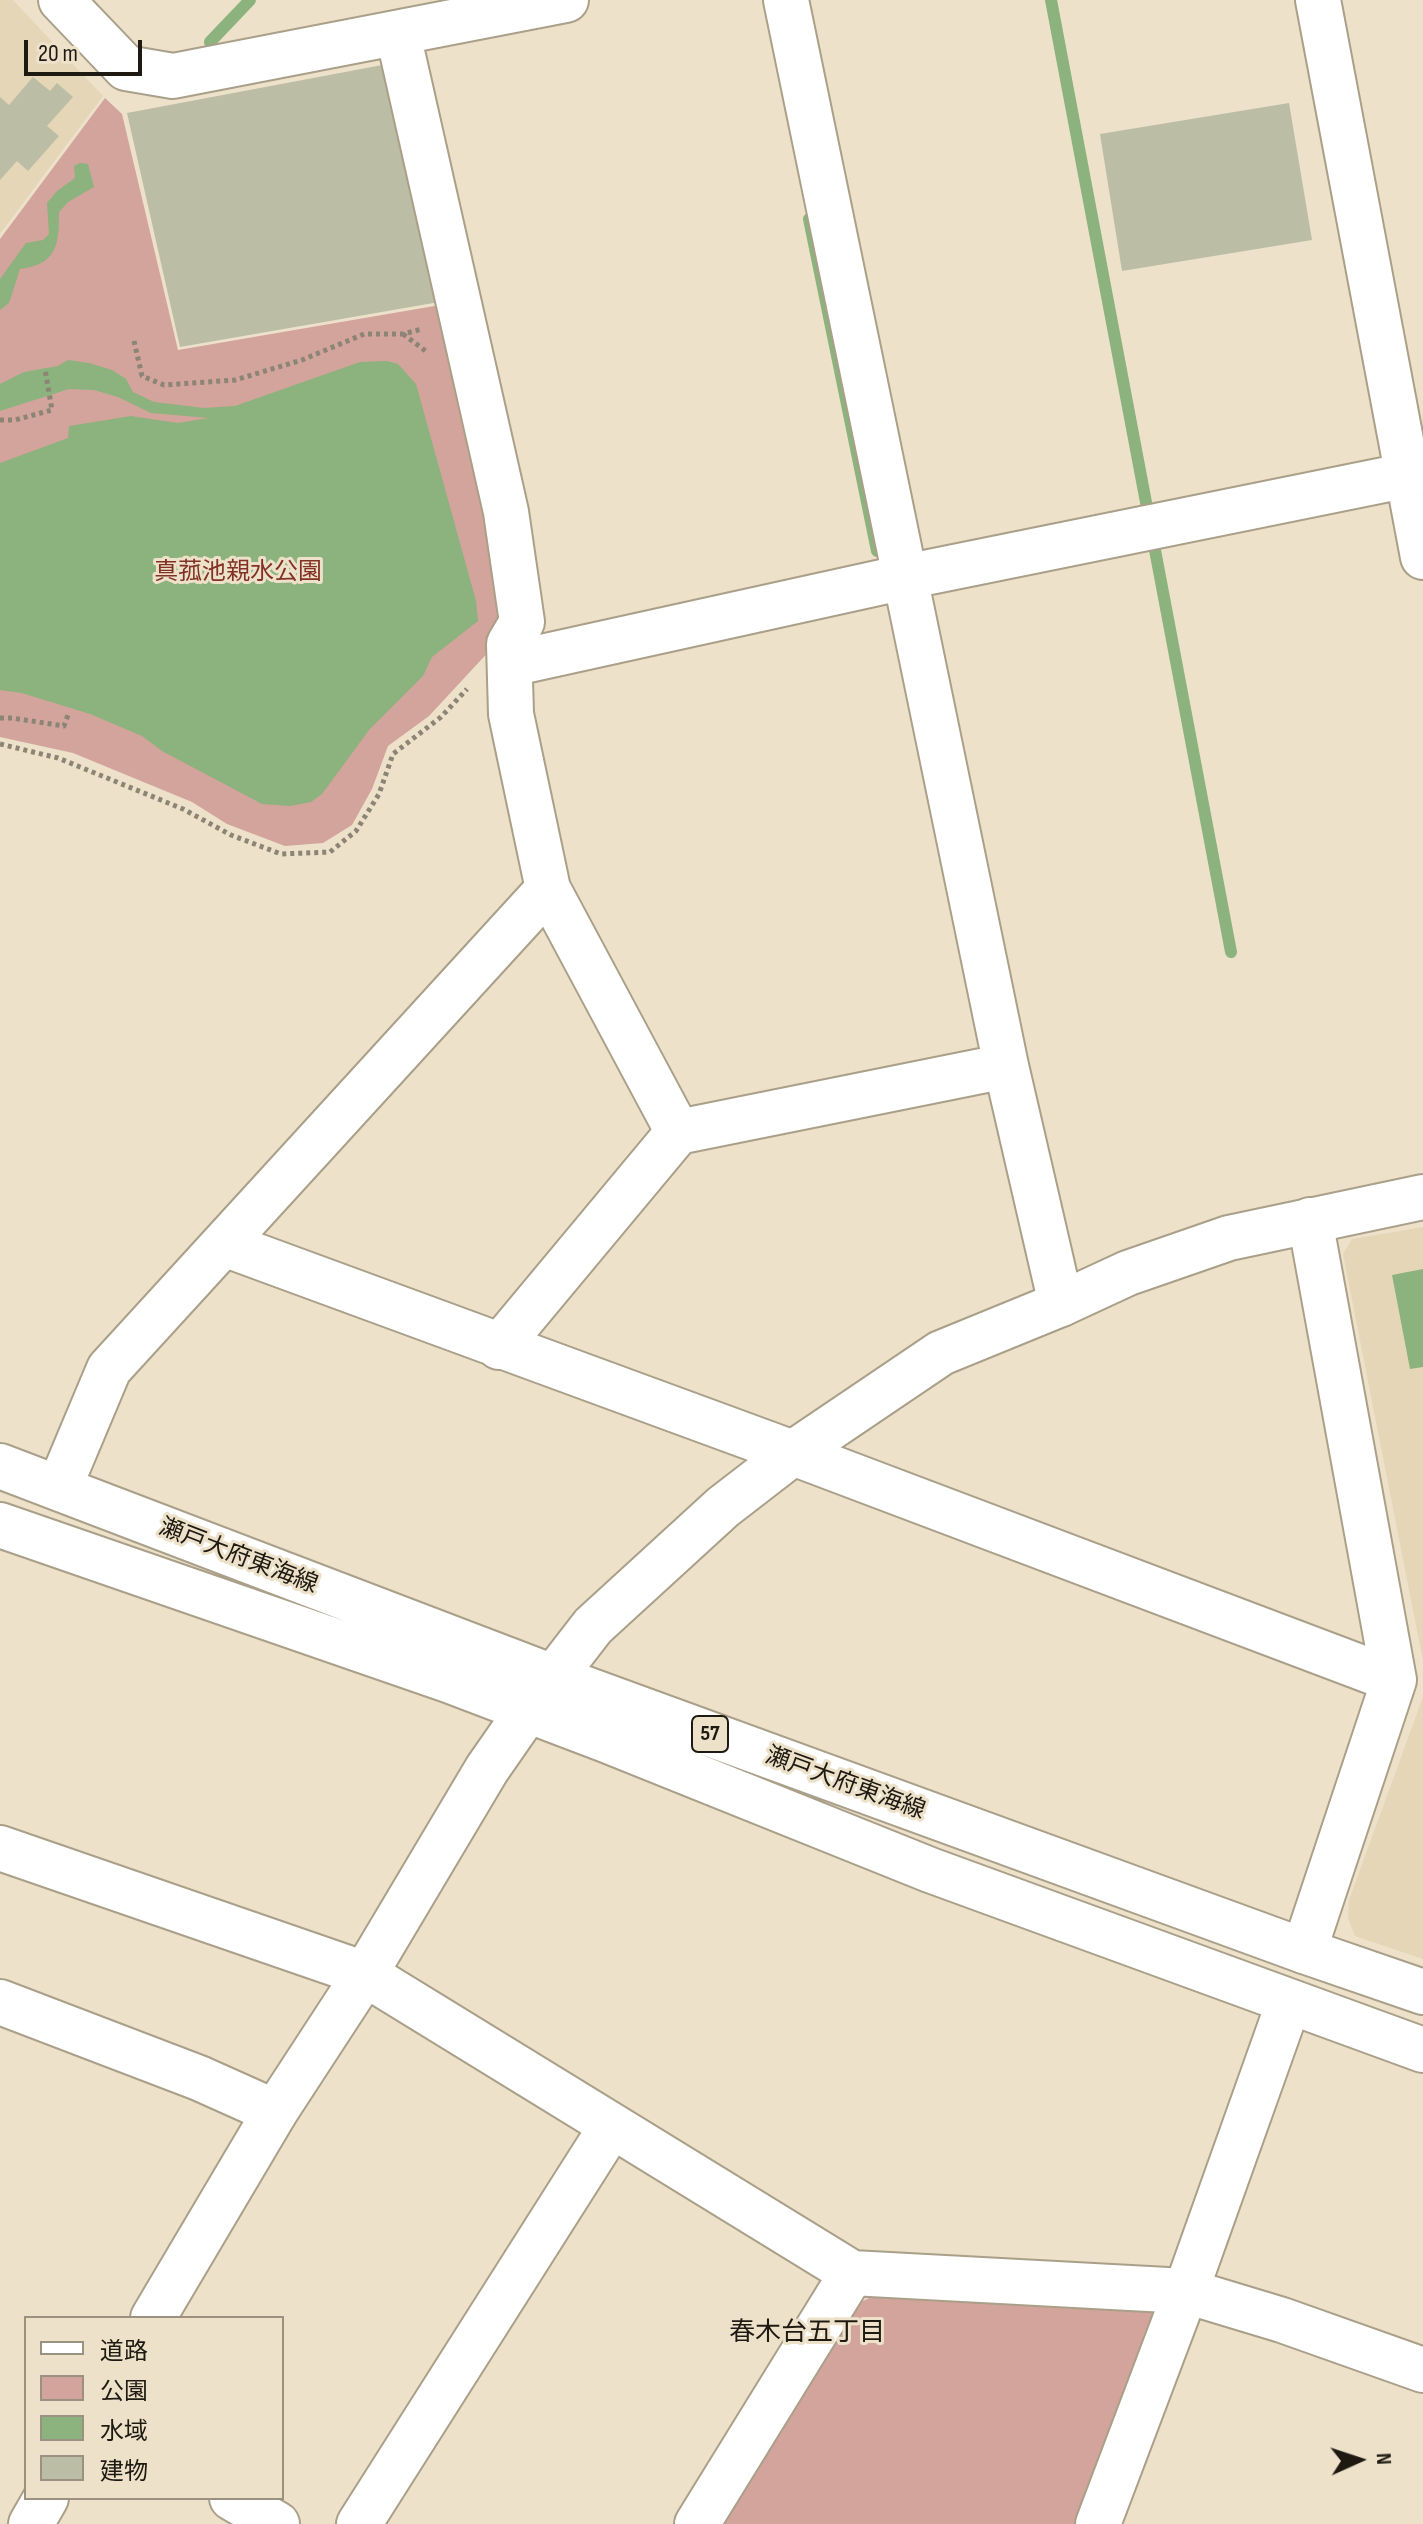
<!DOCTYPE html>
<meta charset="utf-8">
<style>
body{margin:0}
#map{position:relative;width:1423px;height:2524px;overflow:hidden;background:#ede1ca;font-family:"Sofia Sans Condensed","Noto Sans JP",sans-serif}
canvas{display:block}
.legend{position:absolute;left:24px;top:2316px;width:260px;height:184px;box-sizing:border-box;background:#ede1ca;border:2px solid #9a9180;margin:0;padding:10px 14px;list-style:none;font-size:24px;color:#1e1911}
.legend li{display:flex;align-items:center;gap:16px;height:40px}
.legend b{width:40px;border:2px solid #9a9180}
.north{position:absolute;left:1319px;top:2420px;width:80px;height:80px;-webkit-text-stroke:6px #ede1ca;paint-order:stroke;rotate:87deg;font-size:22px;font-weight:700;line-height:32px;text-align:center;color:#1e1911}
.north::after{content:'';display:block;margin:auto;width:28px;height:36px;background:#1e1911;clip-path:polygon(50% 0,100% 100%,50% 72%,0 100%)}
.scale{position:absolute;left:24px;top:40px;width:118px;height:36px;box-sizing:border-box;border:4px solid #1e1911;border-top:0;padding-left:10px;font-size:24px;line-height:28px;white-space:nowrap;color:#1e1911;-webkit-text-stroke:6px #ede1ca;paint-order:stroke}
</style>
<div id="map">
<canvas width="1423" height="2524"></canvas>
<ul class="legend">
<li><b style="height:10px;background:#fff"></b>道路</li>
<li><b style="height:22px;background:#d2a49b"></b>公園</li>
<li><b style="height:22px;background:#8cb27d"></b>水域</li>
<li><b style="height:22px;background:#bbbda5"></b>建物</li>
</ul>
<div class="north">N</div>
<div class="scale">20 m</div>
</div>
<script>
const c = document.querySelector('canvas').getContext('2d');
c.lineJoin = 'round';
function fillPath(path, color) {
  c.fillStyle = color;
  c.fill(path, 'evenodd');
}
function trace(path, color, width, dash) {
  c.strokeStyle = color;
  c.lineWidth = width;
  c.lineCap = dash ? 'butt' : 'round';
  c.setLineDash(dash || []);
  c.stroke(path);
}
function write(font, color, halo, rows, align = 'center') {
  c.font = font + ' "Sofia Sans Condensed","Noto Sans JP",sans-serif';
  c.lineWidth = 6;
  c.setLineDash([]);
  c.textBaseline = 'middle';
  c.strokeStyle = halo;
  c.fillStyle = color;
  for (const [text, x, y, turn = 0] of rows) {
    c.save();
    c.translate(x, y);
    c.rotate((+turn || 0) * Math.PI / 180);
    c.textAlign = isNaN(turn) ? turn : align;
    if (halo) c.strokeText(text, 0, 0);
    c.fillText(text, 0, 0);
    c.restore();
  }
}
fillPath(new Path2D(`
 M0,0h13l90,96 -103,138z
 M1423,1227v434l-80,-407 9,-15z
 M1423,1697v262l-68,-23 -7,-18 1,-18z`), '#e6d6b8');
fillPath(new Path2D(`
 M105,98l17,16 56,236 268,-46 60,329 -77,83 -41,30 -16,43 -20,36 -29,18 -38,3 -58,-22 -35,-22 -119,-49 -73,-16v-498z
 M875,2295l268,8 11,9 -4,19 -73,193h-359l139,-220z`), '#d2a49b');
fillPath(new Path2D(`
 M80,163l8,1 6,23 -26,15 -9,10c0,33 -2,52 -39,57l-11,34 -9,7v-31l26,-36 17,-3 6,-6 -2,-31 10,-12 18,-13 -1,-12z
 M68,360l21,3 23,7 14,9 7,13 21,10 50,6 31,-2 125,-44 27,-1 11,3 18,20 60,217 2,20 -46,36 -9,19 -54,54 -47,64 -11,8 -21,4 -28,-2 -100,-53 -20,-15 -52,-22 -68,-21 -22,-3v-227l68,-25 1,-12 62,-10 47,7 31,-5 -58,-5 -33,-16 -24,-7 -25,-1 -69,22v-27l24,-12 34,-6z
 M1423,1269v98l-13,2 -18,-94z`), '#8cb27d');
trace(new Path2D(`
 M1051,0l180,952
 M210,42l40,-42
 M809,219l68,332`), '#8cb27d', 12);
fillPath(new Path2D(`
 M393,63l52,238 -265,46 -53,-234z
 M33,77l17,14 7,-8 16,14 -26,29 12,10 -31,35 -11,-10 -17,19v-83l9,8z
 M1289,103l23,137 -190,31 -22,-137z`), '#bbbda5');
const minor = new Path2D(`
 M61,0l65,68 47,8 393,-76
 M786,0l220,1066 55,238
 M1318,0l105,557
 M398,34l108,478 16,110 -13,22 2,70 37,175 130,243
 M510,664l395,-87 518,-105
 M224,1244l569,209 601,227
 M499,1347l179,-215 328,-66
 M59,1488l50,-119 439,-480
 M0,1848l365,126 487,299 334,18 96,29 141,50
 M1304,1951l90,-271 -84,-460
 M0,2002l199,76 76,34
 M232,2498l45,26
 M359,2524l252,-397
 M697,2524l155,-251
 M1098,2524l88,-233 103,-289`);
const tertiary = new Path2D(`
 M153,2318l122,-206 90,-138 122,-205 41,-59 65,-84 130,-119 70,-54 148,-100 120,-49 67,-31 101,-35 194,-41
 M31,2524l15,-26`);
const primary = new Path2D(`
 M0,1466l553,211 751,274 119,41
 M0,1525l448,155 158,60 324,130 493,180`);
trace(minor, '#aa9f89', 48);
trace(tertiary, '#aa9f89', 48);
trace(primary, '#aa9f89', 48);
trace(new Path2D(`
 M403,334l24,18
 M134,341l8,35 22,9 71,-5 67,-20 62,-26h39l19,-5
 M0,420h15l37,-10 -7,-41
 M0,718h12l52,8 5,-14
 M0,744l58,14 125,51 48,26 50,19 49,-2 26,-21 23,-37 14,-40 48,-37 26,-28`), '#8c8474', 5, [4, 4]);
trace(minor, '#fff', 44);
trace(tertiary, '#fff', 44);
trace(primary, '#fff', 44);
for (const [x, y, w] of [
 [710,1734,36]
]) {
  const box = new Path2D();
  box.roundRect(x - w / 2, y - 18, w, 36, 6);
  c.fillStyle = '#ede1ca';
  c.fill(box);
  trace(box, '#1e1911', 2);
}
write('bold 22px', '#1e1911', null, [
 ["57",710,1734]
]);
write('24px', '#823224', '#ede1ca', [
 ["真菰池親水公園",238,573]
]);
write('24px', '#1e1911', '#ede1ca', [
 ["瀬戸大府東海線",238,1557,21],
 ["瀬戸大府東海線",845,1784,20]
]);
write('26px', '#1e1911', '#ede1ca', [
 ["春木台五丁目",807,2333]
]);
</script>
